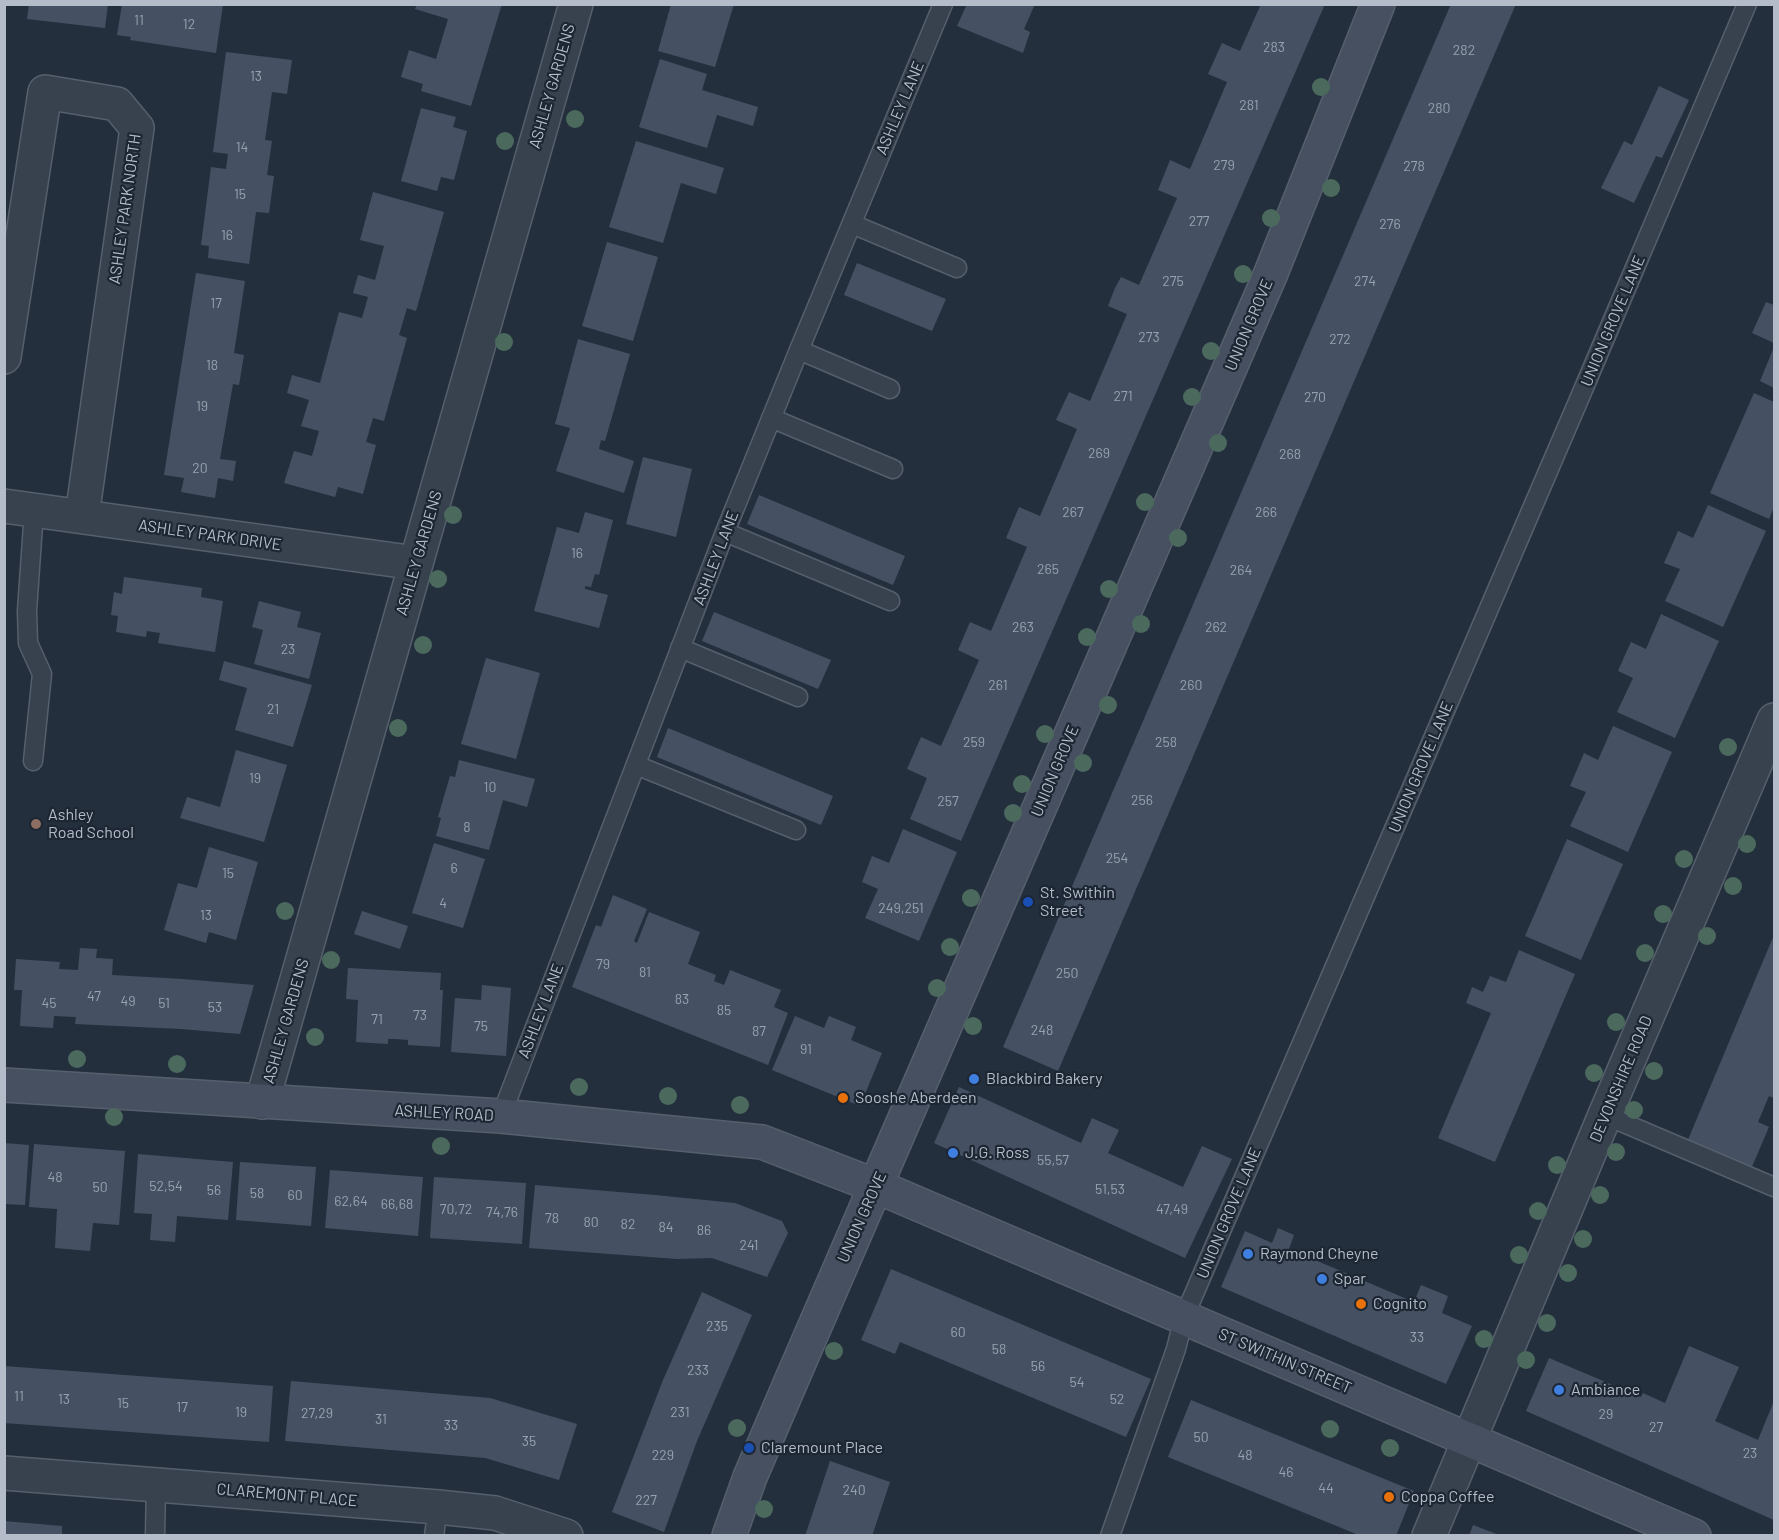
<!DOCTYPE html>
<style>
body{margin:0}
#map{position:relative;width:1779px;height:1540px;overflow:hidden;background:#242f3e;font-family:Barlow,sans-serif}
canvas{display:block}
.frame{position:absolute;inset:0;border:6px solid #b4bcc9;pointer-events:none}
</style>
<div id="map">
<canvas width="1779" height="1540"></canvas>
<div class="frame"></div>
</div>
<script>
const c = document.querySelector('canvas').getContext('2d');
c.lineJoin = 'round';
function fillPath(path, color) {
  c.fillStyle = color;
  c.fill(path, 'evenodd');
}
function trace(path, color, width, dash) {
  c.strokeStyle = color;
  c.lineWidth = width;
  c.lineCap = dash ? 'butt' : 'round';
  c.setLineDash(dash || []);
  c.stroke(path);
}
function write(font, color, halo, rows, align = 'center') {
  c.font = font + ' Barlow,sans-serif';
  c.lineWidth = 4.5;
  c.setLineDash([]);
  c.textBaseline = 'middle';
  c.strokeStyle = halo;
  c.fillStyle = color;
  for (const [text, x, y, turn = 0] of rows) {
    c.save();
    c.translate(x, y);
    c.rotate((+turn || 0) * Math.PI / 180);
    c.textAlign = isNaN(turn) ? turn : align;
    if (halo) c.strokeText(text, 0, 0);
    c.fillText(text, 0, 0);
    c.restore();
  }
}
fillPath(new Path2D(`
 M29,4h79l-3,24 -78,-9z
 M122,4h101l-7,49 -86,-13 1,-3 -14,-2z
 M417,4h85l-31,102 -50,-15 2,-7 -22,-7 8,-27 27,9 12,-40 -33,-10z
 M671,4h63l-19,63 -57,-16z
 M967,4h68l-11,25 6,3 -7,21 -66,-27z
 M1261,4h64l-364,837 -51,-22 17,-41 -20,-9 14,-32 20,9 38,-86 -21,-10 12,-28 21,9 36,-84 -21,-9 13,-31 21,9 37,-87 -21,-9 13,-28 21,9 37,-87 -19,-8 7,-18 6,-11 18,8 38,-87 -19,-8 12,-30 20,9 37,-87 -19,-8 14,-31 18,8z
 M1451,4h65l-458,1067 -55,-24z
 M226,52l66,8 -5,34 -15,-2 -7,48 7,1 -5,34 7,1 -5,37 -13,-1 -7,52 -41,-6 1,-12 -8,-1 10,-78 15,2 2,-15 -15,-2z
 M660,59l47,15 -5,16 56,17 -5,19 -36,-11 -10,33 -68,-21z
 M1659,86l30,14 -27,58 -6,-2 -22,47 -33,-15 23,-47 8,4z
 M421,108l35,9 -3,10 14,4 -13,49 -13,-3 -4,14 -36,-10z
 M636,141l88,27 -8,26 -35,-11 -18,60 -54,-16z
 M373,192l71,20 -28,99 -9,-3 -8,27 8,3 -23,83 -11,-3 -7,24 10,3 -13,49 -25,-7 -3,10 -51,-14 10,-32 18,5 7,-25 -18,-5 8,-26 -22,-7 5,-18 28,8 19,-71 23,6 6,-21 -15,-4 5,-18 17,5 9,-34 -24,-6z
 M607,242l51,15 -25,84 -51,-15z
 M857,263l89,36 -14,32 -88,-36z
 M196,273l49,8 -11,72 10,2 -5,30 -6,-1 -13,75 16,2 -3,20 -15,-3 -3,20 -34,-6 3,-14 -20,-3z
 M1766,302l8,3v38l-22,-10z
 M578,339l52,15 -25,87 -4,-1 -2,9 35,12 -10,32 -68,-22 14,-43 -15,-4z
 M1774,347v41l-14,-7z
 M1754,393l20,9v105l-5,12 -59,-26z
 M643,457l49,12 -16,68 -50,-13z
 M759,495l146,61 -12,29 -146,-61z
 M1708,505l58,26 -43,96 -58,-26 15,-32 -16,-6 8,-18 6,-14 15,7z
 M585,512l28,8 -14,55 -4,-1 -4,13 -6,-1v3l23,6 -9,33 -65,-17 23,-84 22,6z
 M124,577l78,11 -1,9 22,4 -8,51 -57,-9 2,-10 -6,-1 -7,-1 -1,6 -30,-5 2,-16 -7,-1 3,-23 8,2z
 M259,601l42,11 -4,15 24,6 -12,46 -55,-15 9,-34 -11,-3z
 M714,612l117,48 -13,29 -116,-48z
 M1661,614l58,27 -44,97 -58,-26 16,-34 -15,-7 7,-16 6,-13 15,7z
 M486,658l54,15 -24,86 -55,-15z
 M224,661l88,24 -19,62 -58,-17 12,-42 -28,-8z
 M1613,726l59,26 -44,100 -58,-26 16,-34 -16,-6 14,-33 14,7z
 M668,728l165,68 -12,29 -164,-68z
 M236,750l51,15 -23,77 -84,-24 7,-21 33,10z
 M459,760l76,19 -8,28 -24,-7 -14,50 -53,-14 5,-18 -3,-1 12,-41 5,1z
 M903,829l54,23 -38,89 -54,-23 13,-29 -16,-7 10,-26 17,7z
 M1567,839l56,25 -42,96 -56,-24z
 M434,843l51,16 -22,69 -51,-15z
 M209,847l49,15 -22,78 -27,-8 -3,11 -42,-13 14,-47 19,5z
 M613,895l34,14 -13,32 3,2 12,-31 51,20 -12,32 28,11 -2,6 10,4 6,-15 51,20 -7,17 14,6 -20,52 -196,-78 24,-62 5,2z
 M362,911l46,15 -8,23 -46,-15z
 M1774,935v163l-5,-2 -11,26 11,5 -18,42 -64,-27z
 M80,948l17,1 -1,9 17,1 -1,16 71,4 71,6 -14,49 -59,-5 -106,-5 1,-7 -22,-1 -1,12 -33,-2 2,-36h-8l2,-31 44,3 -1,7 19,1z
 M1519,950l56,24 -80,188 -57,-24 53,-125 -25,-10 6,-16 11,5 7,-16 16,6z
 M348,968l93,5 -1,17h3l-3,57 -32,-2v-5l-12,-1h-8v5l-32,-2 2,-42 -12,-1z
 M482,985l29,3 -5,68 -55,-4 4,-54 26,2z
 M795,1016l29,12 5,-12 27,11 -5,13 31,13 -22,53 -88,-36z
 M959,1087l122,56 11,-25 27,12 -11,23 75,34 19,-41 30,13 -47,99 -251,-115z
 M4,1143l25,2 -4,60 -21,-1z
 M34,1144l91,7 -6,74 -26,-2 -3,28 -35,-3 2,-39 -28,-2z
 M138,1154l95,8 -5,58 -51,-4 -2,26 -25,-2 2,-26 -18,-1z
 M240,1162l76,5 -5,59 -75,-6z
 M330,1170l93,7 -5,59 -93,-8z
 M434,1177l92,6 -4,61 -92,-6z
 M535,1185l120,10 80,8 47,18 6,12 -21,44 -55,-19 -35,1 -148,-11z
 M1278,1228l16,7 -5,14 125,53 7,-17 27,11 -6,17 30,13 -26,58 -225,-97 24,-56 27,12z
 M891,1269l260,110 -25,58 -226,-95 -5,12 -34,-14z
 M702,1292l50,23 -55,126 -33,91 -52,-20 51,-132z
 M1689,1346l50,21 -24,54 43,19 16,-39v119l-248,-109 23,-53 92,39 2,-4 22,10z
 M4,1366l269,20 -4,56 -265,-19z
 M291,1381l199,17 87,26 -18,56 -74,-22 -200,-17z
 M1191,1400l223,91 -18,45h-35l-193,-79z
 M830,1461l60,21 -18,54h-67z
 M4,1521l58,5v10h-58z
 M1473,1525l26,10v1h-30z`), '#455162');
const lane = new Path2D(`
 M852,224l105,44
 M799,350l91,39
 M771,418l122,51
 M725,532l165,69
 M680,648l118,49
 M33,761l9,-87 -14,-31 -1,-32 7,-101
 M636,765l160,65
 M1605,1115l169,72
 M501,1116l224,-584 74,-182 144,-346
 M155,1536l1,-52
 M434,1536l4,-29
 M1110,1536l66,-187 8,-32 396,-920 167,-393`);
const street = new Path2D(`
 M4,357l41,-265 72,12 20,24 -55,388
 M4,506l412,57
 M262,1102l314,-1098
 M4,1473l434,34 57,6 71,23
 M1429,1536l176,-421 169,-395`);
const secondary = new Path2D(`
 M4,1085l497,31 261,26 114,44 818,350
 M729,1536l21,-59 42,-98 479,-1106 107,-269`);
trace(lane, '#565f6c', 21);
trace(street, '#565f6c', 36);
trace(secondary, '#565f6c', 36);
trace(lane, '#38414e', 18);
trace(street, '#38414e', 33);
trace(secondary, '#465061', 33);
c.fillStyle = '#4b6a5d';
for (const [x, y] of [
 [1321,87],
 [575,119],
 [505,141],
 [1331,188],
 [1271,218],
 [1243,274],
 [504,342],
 [1211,351],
 [1192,397],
 [1218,443],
 [1145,502],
 [453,515],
 [1178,538],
 [438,579],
 [1109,589],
 [1141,624],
 [1087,637],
 [423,645],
 [1108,705],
 [398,728],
 [1045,734],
 [1728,747],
 [1083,763],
 [1022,784],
 [1013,813],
 [1747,844],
 [1684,859],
 [1733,886],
 [971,898],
 [285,911],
 [1663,914],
 [1707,936],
 [950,947],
 [1645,953],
 [331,960],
 [937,988],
 [1616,1022],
 [973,1026],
 [315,1037],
 [77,1059],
 [177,1064],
 [1654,1071],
 [1594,1073],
 [579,1087],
 [668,1096],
 [740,1105],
 [1634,1110],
 [114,1117],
 [441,1146],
 [1616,1152],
 [1557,1165],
 [1600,1195],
 [1538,1211],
 [1583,1239],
 [1519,1255],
 [1568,1273],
 [1547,1323],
 [1484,1339],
 [834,1351],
 [1526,1360],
 [737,1428],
 [1330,1429],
 [1390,1448],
 [764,1509]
]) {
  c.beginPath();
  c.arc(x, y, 9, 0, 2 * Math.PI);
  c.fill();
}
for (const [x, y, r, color] of [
 [36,824,6,"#8d6e63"],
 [1028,902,6,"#1a4fb4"],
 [974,1079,6,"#3f7fe0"],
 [843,1098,6,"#e8710a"],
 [953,1153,6,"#3f7fe0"],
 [1248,1254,6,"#3f7fe0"],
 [1322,1279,6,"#3f7fe0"],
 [1361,1304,6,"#e8710a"],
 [1559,1390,6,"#3f7fe0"],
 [749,1448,6,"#1a4fb4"],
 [1389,1497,6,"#e8710a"]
]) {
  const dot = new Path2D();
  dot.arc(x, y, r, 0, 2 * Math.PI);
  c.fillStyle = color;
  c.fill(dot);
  trace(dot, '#1d2633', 2);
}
write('14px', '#98a1af', null, [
 ["11",139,20],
 ["12",189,24],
 ["283",1274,47],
 ["282",1464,50],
 ["13",256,76],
 ["281",1249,105],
 ["280",1439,108],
 ["14",242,147],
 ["279",1224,165],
 ["278",1414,166],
 ["15",240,194],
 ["277",1199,221],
 ["276",1390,224],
 ["16",227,235],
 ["275",1173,281],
 ["274",1365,281],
 ["17",216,303],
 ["273",1149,337],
 ["272",1340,339],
 ["18",212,365],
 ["271",1123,396],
 ["270",1315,397],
 ["19",202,406],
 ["269",1099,453],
 ["268",1290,454],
 ["20",200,468],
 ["267",1073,512],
 ["266",1266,512],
 ["16",577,553],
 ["265",1048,569],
 ["264",1241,570],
 ["263",1023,627],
 ["262",1216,627],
 ["23",288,649],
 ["261",998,685],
 ["260",1191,685],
 ["21",273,709],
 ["259",974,742],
 ["258",1166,742],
 ["19",255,778],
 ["10",490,787],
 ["256",1142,800],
 ["257",948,801],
 ["8",467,827],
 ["254",1117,858],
 ["6",454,868],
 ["15",228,873],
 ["4",443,903],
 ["249,251",901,908],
 ["13",206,915],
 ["79",603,964],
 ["81",645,972],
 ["250",1067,973],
 ["47",94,996],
 ["83",682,999],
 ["49",128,1001],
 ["45",49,1003],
 ["51",164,1003],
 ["53",215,1007],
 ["85",724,1010],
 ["73",420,1015],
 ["71",377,1019],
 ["75",481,1026],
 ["248",1042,1030],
 ["87",759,1031],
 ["91",806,1049],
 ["55,57",1053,1160],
 ["48",55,1177],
 ["52,54",166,1186],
 ["50",100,1187],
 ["51,53",1110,1189],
 ["56",214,1190],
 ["58",257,1193],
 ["60",295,1195],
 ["62,64",351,1201],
 ["66,68",397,1204],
 ["70,72",456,1209],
 ["47,49",1172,1209],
 ["74,76",502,1212],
 ["78",552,1218],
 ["80",591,1222],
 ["82",628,1224],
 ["84",666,1227],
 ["86",704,1230],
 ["241",749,1245],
 ["235",717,1326],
 ["60",958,1332],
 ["33",1417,1337],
 ["58",999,1349],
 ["56",1038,1366],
 ["233",698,1370],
 ["54",1077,1382],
 ["11",19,1396],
 ["13",64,1399],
 ["52",1117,1399],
 ["15",123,1403],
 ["17",182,1407],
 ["19",241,1412],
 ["231",680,1412],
 ["27,29",317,1413],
 ["29",1606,1414],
 ["31",381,1419],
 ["33",451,1425],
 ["27",1656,1427],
 ["50",1201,1437],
 ["35",529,1441],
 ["23",1750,1453],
 ["229",663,1455],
 ["48",1245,1455],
 ["46",1286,1472],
 ["44",1326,1488],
 ["240",854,1490],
 ["227",646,1500]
]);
write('16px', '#b4bcc9', '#1d2633', [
 ["ASHLEY GARDENS",552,86,-74],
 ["ASHLEY LANE",900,108,-67],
 ["ASHLEY PARK NORTH",125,209,-82],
 ["UNION GROVE LANE",1613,321,-67],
 ["UNION GROVE",1249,325,-67],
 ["ASHLEY PARK DRIVE",210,535,8],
 ["ASHLEY GARDENS",419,553,-74],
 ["ASHLEY LANE",716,558,-69],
 ["UNION GROVE LANE",1421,767,-67],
 ["UNION GROVE",1055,771,-67],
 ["ASHLEY LANE",541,1011,-69],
 ["ASHLEY GARDENS",286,1021,-74],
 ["DEVONSHIRE ROAD",1621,1079,-67],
 ["ASHLEY ROAD",444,1113,3],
 ["UNION GROVE LANE",1229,1213,-67],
 ["UNION GROVE",862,1217,-66],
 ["ST SWITHIN STREET",1285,1361,23],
 ["CLAREMONT PLACE",287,1495,5]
]);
write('16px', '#b4bcc9', '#1d2633', [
 ["Ashley",48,815],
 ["Road School",48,833],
 ["St. Swithin",1040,893],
 ["Street",1040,911],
 ["Blackbird Bakery",986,1079],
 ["Sooshe Aberdeen",855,1098],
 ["J.G. Ross",965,1153],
 ["Raymond Cheyne",1260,1254],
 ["Spar",1334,1279],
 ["Cognito",1373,1304],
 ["Ambiance",1571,1390],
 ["Claremount Place",761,1448],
 ["Coppa Coffee",1401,1497]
], 'left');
</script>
